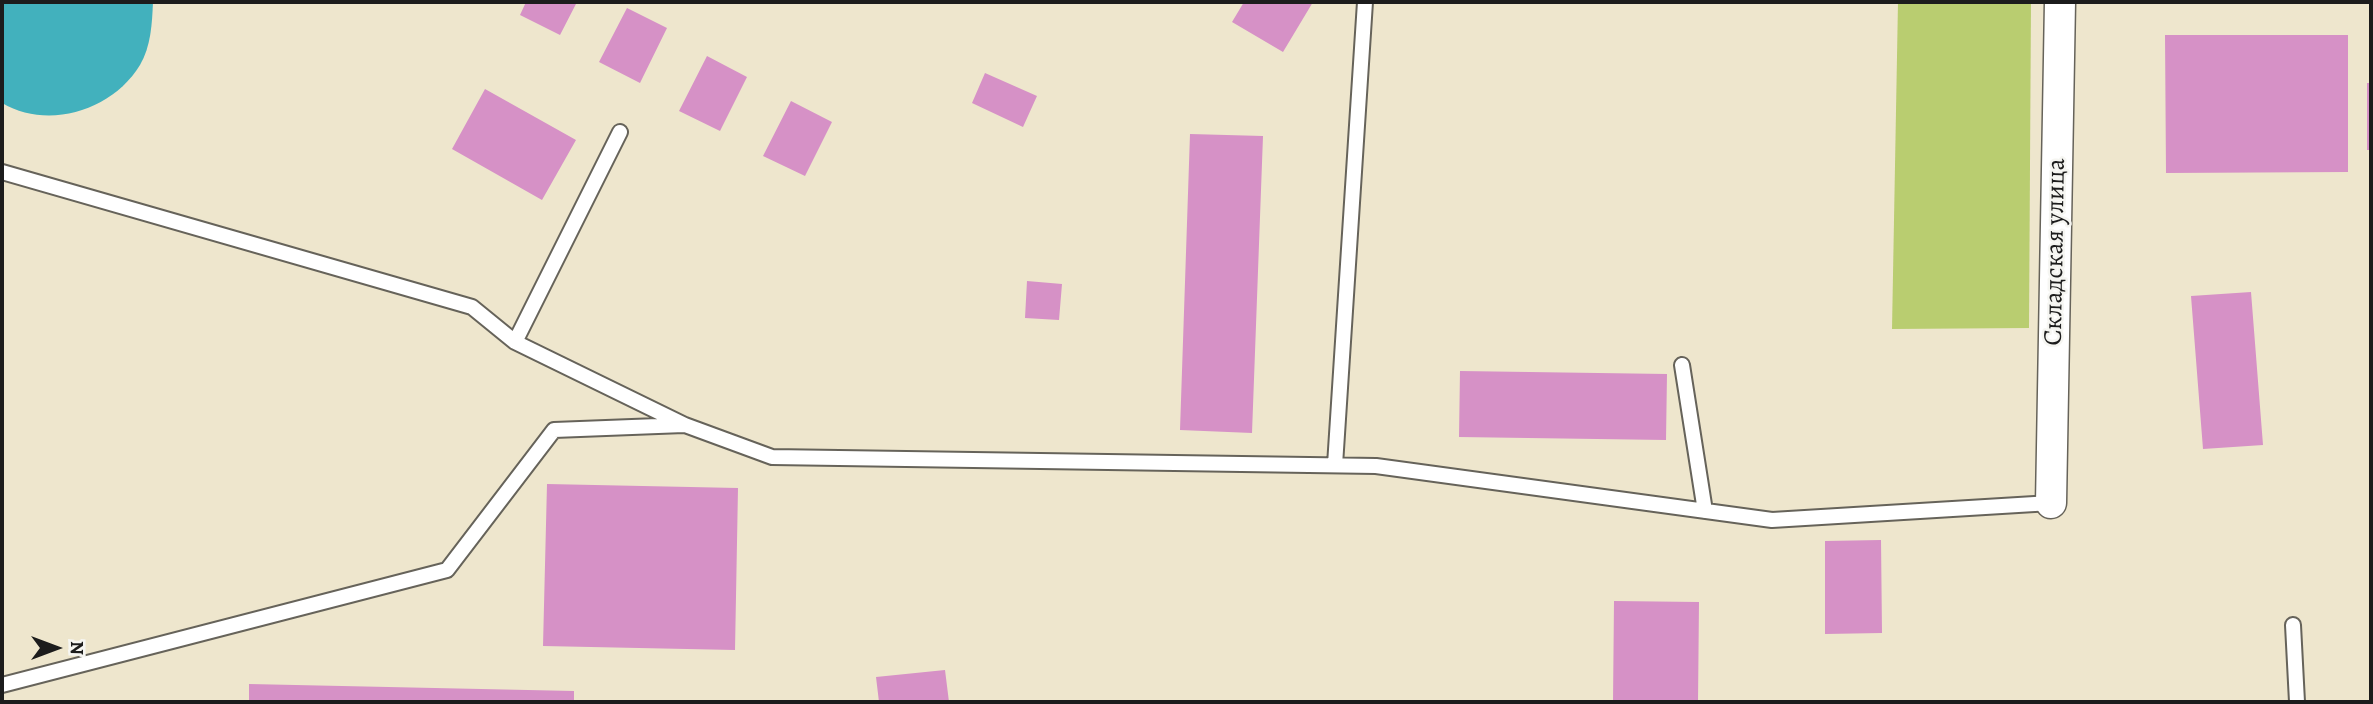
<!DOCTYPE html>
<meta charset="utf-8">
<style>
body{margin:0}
#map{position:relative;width:2373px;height:704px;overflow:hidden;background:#eee6cd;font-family:Alegreya,serif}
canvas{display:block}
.frame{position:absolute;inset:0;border:4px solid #1c1c1c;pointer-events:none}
.north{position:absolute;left:21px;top:613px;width:70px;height:70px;-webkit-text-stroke:5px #f6f6f2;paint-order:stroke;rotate:90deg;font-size:19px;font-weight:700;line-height:28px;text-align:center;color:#1c1c1c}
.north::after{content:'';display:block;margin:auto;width:24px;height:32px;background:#1c1c1c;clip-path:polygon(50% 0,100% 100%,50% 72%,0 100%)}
</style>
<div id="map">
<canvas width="2373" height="704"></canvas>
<div class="frame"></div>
<div class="north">N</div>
</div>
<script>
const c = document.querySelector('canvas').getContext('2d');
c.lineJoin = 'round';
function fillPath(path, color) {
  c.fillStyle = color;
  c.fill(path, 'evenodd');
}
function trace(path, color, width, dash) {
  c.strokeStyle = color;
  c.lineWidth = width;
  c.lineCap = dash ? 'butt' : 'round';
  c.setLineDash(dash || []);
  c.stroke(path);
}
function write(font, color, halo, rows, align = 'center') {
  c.font = font + ' Alegreya,serif';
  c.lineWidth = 5;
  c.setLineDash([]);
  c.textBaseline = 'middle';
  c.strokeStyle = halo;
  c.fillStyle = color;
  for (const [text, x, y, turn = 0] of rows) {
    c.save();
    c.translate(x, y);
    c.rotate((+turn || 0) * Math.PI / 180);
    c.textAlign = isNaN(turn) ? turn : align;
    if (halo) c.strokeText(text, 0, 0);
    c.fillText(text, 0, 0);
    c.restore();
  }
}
fillPath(new Path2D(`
 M1898,2h133l-2,326 -137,1z`), '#b9cd70');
fillPath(new Path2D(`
 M2,2h151c-1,22 -2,44 -13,63 -28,46 -92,65 -138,38z`), '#42b1bd');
fillPath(new Path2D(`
 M526,2h51l-17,33 -40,-20z
 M1244,2h69l-30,50 -51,-30z
 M627,8l40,20 -27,55 -41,-21z
 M2165,35h183v137l-182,1z
 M707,56l40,21 -27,54 -41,-20z
 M985,73l52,23 -14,31 -51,-24z
 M2367,83h4v67h-4z
 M485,89l91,51 -34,60 -90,-51z
 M791,101l41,21 -27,54 -42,-20z
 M1190,134l73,2 -11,297 -72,-3z
 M1027,281l35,3 -3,36 -34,-2z
 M2251,292l12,153 -60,4 -12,-153z
 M1460,371l207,3 -1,66 -207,-3z
 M547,484l191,4 -3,162 -192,-4z
 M1881,540l1,93 -57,1v-93z
 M1614,601l85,1 -1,100h-85z
 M945,670l4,32h-70l-3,-25z
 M249,684l325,7v11h-325z`), '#d691c6');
const lane = new Path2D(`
 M2,172l470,135 43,35 170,83 87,32 604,9 396,54 279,-17
 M515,342l105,-210
 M1682,365l23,146
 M1335,465l30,-463
 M2293,625l4,77
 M2,685l445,-115 107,-140 130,-5`);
const street = new Path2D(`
 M2051,503l9,-501`);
trace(lane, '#66635a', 18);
trace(street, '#66635a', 33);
trace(lane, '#fff', 14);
trace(street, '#fff', 30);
write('26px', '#1c1c1c', '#f6f6f2', [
 ["Складская улица",2056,252,-89]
]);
</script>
